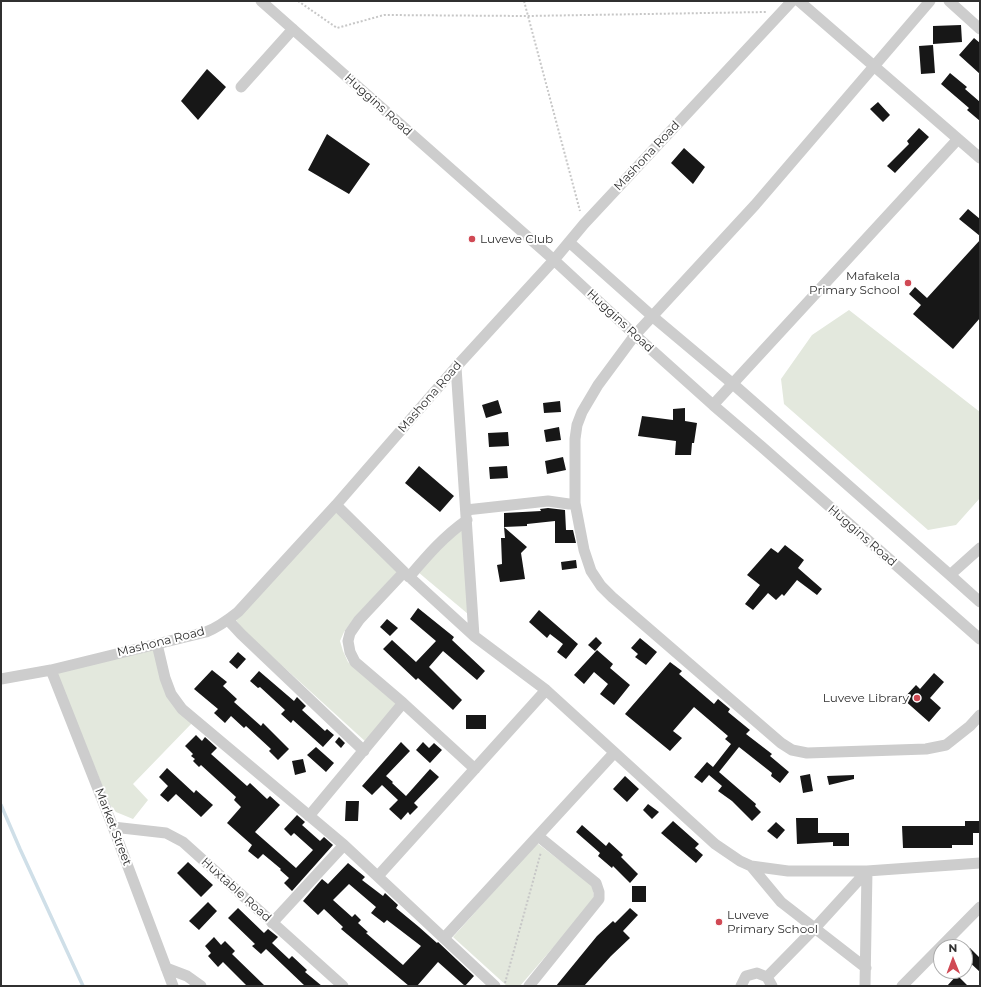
<!DOCTYPE html>
<style>
body{margin:0}
#map{position:relative;width:981px;height:987px;overflow:hidden;background:#fff;font-family:Montserrat,sans-serif}
canvas{display:block}
.frame{position:absolute;inset:0;border:2px solid #303030;pointer-events:none}
.north{position:absolute;left:933px;top:939px;width:40px;height:40px;box-sizing:border-box;background:#fff;border:1px solid #acacac;border-radius:50%;rotate:359deg;font-size:11px;font-weight:700;line-height:16px;text-align:center;color:#303030}
.north::after{content:'';display:block;margin:auto;width:14px;height:18px;background:#d04954;clip-path:polygon(50% 0,100% 100%,50% 72%,0 100%)}
</style>
<div id="map">
<canvas width="981" height="987"></canvas>
<div class="frame"></div>
<div class="north">N</div>
</div>
<script>
const c = document.querySelector('canvas').getContext('2d');
c.lineJoin = 'round';
function fillPath(path, color) {
  c.fillStyle = color;
  c.fill(path, 'evenodd');
}
function trace(path, color, width, dash) {
  c.strokeStyle = color;
  c.lineWidth = width;
  c.lineCap = dash ? 'butt' : 'round';
  c.setLineDash(dash || []);
  c.stroke(path);
}
function write(font, color, halo, rows, align = 'center') {
  c.font = font + ' Montserrat,sans-serif';
  c.lineWidth = 4;
  c.setLineDash([]);
  c.textBaseline = 'middle';
  c.strokeStyle = halo;
  c.fillStyle = color;
  for (const [text, x, y, turn = 0] of rows) {
    c.save();
    c.translate(x, y);
    c.rotate((+turn || 0) * Math.PI / 180);
    c.textAlign = isNaN(turn) ? turn : align;
    if (halo) c.strokeText(text, 0, 0);
    c.fillText(text, 0, 0);
    c.restore();
  }
}
fillPath(new Path2D(`
 M849,310l131,102v86l-24,27 -28,5 -144,-126 -3,-25 31,-44z
 M336,510l62,61 -43,46 -11,15 -4,9 3,10 5,11 50,42 -32,38 -122,-111 -8,-11z
 M463,527l5,87 -50,-42z
 M154,650l7,28 32,44 -60,62 15,16 -15,19 -17,-7 -6,-7 -53,-132z
 M537,843l56,43 1,14 -74,86h-13l-54,-49z`), '#e3e8dd');
trace(new Path2D(`
 M1,805l19,44 63,137`), '#cfdfe8', 3.5);
fillPath(new Path2D(`
 M961,25l1,17 -29,2v-18z
 M974,38l6,5v31l-21,-19z
 M933,45l2,28 -14,1 -2,-28z
 M207,69l19,18 -28,33 -17,-19z
 M950,73l17,14 -2,2 15,13v19l-13,-11 2,-2 -28,-24z
 M878,102l12,13 -7,7 -13,-13z
 M919,128l10,9 -34,36 -8,-7 22,-22 -2,-3z
 M327,134l43,30 -21,30 -41,-24z
 M684,148l21,19 -12,17 -22,-21z
 M968,209l12,10v17l-21,-17z
 M980,240v78l-27,31 -40,-35 8,-9 -12,-11 6,-7 12,11z
 M498,400l4,13 -16,5 -4,-13z
 M560,401l1,11 -17,1 -1,-10z
 M685,408v13l12,2 -3,20h-2l-1,12h-16l1,-14 -38,-5 4,-20 31,4v-11z
 M559,427l2,13 -15,2 -2,-12z
 M508,432l1,14 -20,1 -1,-14z
 M563,457l3,13 -19,4 -2,-13z
 M419,466l35,30 -14,16 -35,-29z
 M507,466l1,12 -18,1 -1,-12z
 M548,508l17,2 1,20h7l3,13h-21v-22l-28,3v2l-23,1v-14l37,-2 -1,-2z
 M504,527l23,20 -6,6 4,26 -25,3 -3,-17 5,-1 -1,-26h4z
 M785,545l19,15 -6,8 24,21 -5,6 -20,-15 -13,16 -2,-2 -6,6 -8,-7 -15,17 -8,-6 15,-19 -13,-10 24,-27 7,5z
 M576,560l1,8 -15,2 -1,-8z
 M418,608l36,29 -2,3 33,31 -8,9 -34,-29 -14,16 33,33 -9,10 -35,-32 -2,2 -33,-31 9,-9 24,22 20,-21 -26,-22z
 M539,610l39,34 -12,15 -9,-7 6,-8 -13,-10 -3,4 -18,-16z
 M387,619l11,9 -8,8 -10,-9z
 M596,637l6,6 -7,8 -7,-6z
 M640,638l17,14 -11,13 -11,-8 3,-3 -7,-6z
 M597,650l16,14 -3,4 20,17 -16,20 -14,-11 8,-10 -14,-12 -10,12 -10,-9z
 M238,652l8,7 -9,10 -8,-7z
 M670,662l12,9 -3,3 35,30 4,-5 12,10 -2,3 22,18 -4,4 26,20 -2,2 19,16 -9,11 -9,-7 1,-3 -33,-26 -20,25 37,32 -1,2 6,6 -9,9 -20,-20 -14,-10 4,-5 -13,-11 -7,8 -8,-6 13,-15 6,5 18,-23 -6,-5 3,-3 -34,-29 -21,24 9,7 -12,13 -45,-37z
 M212,670l15,12 -4,4 14,13 -3,3 27,24 2,-3 26,26 -11,11 -9,-9 2,-2 -25,-23 -2,2 -13,-12 -6,7 -11,-10 4,-4 -24,-20z
 M259,671l35,30 3,-4 9,9 -4,4 23,21 2,-2 7,6 -11,12 -30,-27 -2,3 -10,-9 4,-4 -25,-23 -2,1 -8,-7z
 M934,673l10,9 -14,16 11,10 -12,14 -26,-23 13,-14 4,4z
 M466,715h20v14h-20z
 M196,735l6,6 3,-4 12,11 -6,6 36,32 3,-3 17,16 3,-3 10,9 -25,27 41,36 17,-18 -19,-17 -3,3 -7,-7 13,-14 8,7 -3,3 18,16 4,-4 9,8 -41,46 -8,-8 5,-5 -9,-8 1,-1 -18,-15 -5,5 -10,-8 4,-6 -25,-22 14,-16 -7,-7 2,-3 -35,-32 -2,2 -6,-6 2,-2 -4,-3 2,-2 -8,-8z
 M339,737l6,6 -4,5 -6,-6z
 M401,742l9,9 -24,25 7,6 -1,1 14,13 24,-27 9,8 -25,26 4,4 -8,8 -2,-3 -7,8 -12,-11 9,-9 -16,-15 -10,10 -10,-9z
 M423,742l6,6 5,-5 8,7 -12,13 -14,-13z
 M316,747l18,16 -8,9 -19,-17z
 M303,759l3,13 -11,3 -3,-14z
 M167,768l27,25 2,-3 17,15 -12,12 -25,-23 -8,8 -8,-7 8,-9 -9,-9z
 M810,774l3,17 -10,2 -3,-17z
 M854,775v4l-25,6 -2,-9z
 M625,776l14,13 -12,13 -14,-13z
 M346,801h13l-1,20h-13z
 M648,804l11,8 -7,7 -9,-9z
 M796,818h22v15h31v13h-16v-4l-36,2z
 M673,821l26,23 -4,4 8,7 -7,8 -35,-30z
 M965,821h15v12h-7v12h-21v3h-49l-1,-22h63z
 M776,822l9,8 -8,9 -10,-8z
 M582,825l24,21 3,-4 12,11 2,2 -2,2 17,17 -8,9 -17,-17 -1,2 -14,-12 2,-3 -24,-21z
 M188,862l25,23 -12,12 -24,-24z
 M348,863l17,14 -3,3 21,16 2,-3 13,12 -2,3 23,19 18,16 1,-1 36,34 -9,10 -27,-24 -21,24h-8l-68,-57 2,-2 -19,-18 -6,6 -15,-14 19,-22 6,5zM349,884l27,23 -5,6 13,10 3,-3 34,26 -18,19 -37,-32 2,-1 -10,-9 3,-3 -6,-6 -3,3 -19,-17z
 M632,886h14v16h-14z
 M208,902l9,9 -18,19 -10,-9z
 M238,908l26,25 4,-4 10,8 -6,6 17,16 3,-3 15,14 -2,2 17,14h-17l-39,-37 -5,5 -9,-8 3,-2 -27,-26z
 M630,908l8,7 -15,16 7,7 -19,18 -27,30h-28l41,-50 16,-15 2,2z
 M214,937l7,8 4,-4 10,10 -3,3 33,32h-18l-24,-24 -5,5 -10,-11 3,-3 -6,-7z
 M970,948l10,10v14l-15,-14v-5z
 M957,975l11,11h-21z`), '#171717');
trace(new Path2D(`
 M298,1l39,27 47,-13 143,1 239,-4
 M524,1l56,210
 M505,983l36,-131`), '#c7c7c7', 2, [2, 2]);
trace(new Path2D(`
 M261,1l293,259 81,75 78,70 49,42 218,192
 M799,1l181,157
 M930,1l-175,204 -120,130 -37,50 -16,27 -5,13 -2,14v64l9,47 7,21 10,15 11,11 169,146 11,7 15,3 119,-4 20,-4 24,-19 10,-11
 M949,1l31,28
 M241,87l52,-58
 M569,242l83,74 81,68 217,191 30,27
 M456,367l18,269
 M713,405l245,-266
 M336,505l68,67 70,64 72,54 169,154 25,17 11,5 37,5h79l113,-8
 M466,510l82,-9 21,3 6,-1
 M404,572l-45,48 -9,13 -2,8 2,11 5,10 48,41 72,66
 M950,575l30,-27
 M409,577c18,-21 35,-41 58,-57
 M228,620l13,14 123,117
 M157,644l8,34 6,16 11,15 162,136 151,141
 M51,670l62,157 60,159
 M1,679l50,-9 155,-38c13,-5 22,-12 32,-20l98,-107 120,-138 98,-107 30,-36 208,-223
 M309,816l94,-113
 M113,827l53,6 17,9 160,144
 M751,866l30,36 85,66
 M378,876l168,-186
 M272,923l72,-78
 M444,938l170,-185
 M166,968l21,8 14,10
 M767,977l48,-49 52,-57
 M529,986l70,-87v-7l-3,-9 -58,-47
 M741,986l5,-10 11,-3 10,4 5,9
 M865,986l2,-115
 M902,986l78,-79`), '#cdcdcd', 11);
for (const [x, y, r, color] of [
 [472,239,4,"#d04954"],
 [908,283,4,"#d04954"],
 [917,698,4,"#d04954"],
 [719,922,4,"#d04954"]
]) {
  const dot = new Path2D();
  dot.arc(x, y, r, 0, 2 * Math.PI);
  c.fillStyle = color;
  c.fill(dot);
  trace(dot, '#fff', 1.5);
}
write('12px', '#303030', '#fff', [
 ["Huggins Road",378,105,42],
 ["Mashona Road",647,156,-47],
 ["Huggins Road",620,321,43],
 ["Mashona Road",430,397,-49],
 ["Huggins Road",862,536,41],
 ["Mashona Road",161,642,-14],
 ["Market Street",113,827,69],
 ["Huxtable Road",236,890,42]
]);
write('12px', '#303030', '#fff', [
 ["Luveve Club",480,239],
 ["Mafakela",900,276,"right"],
 ["Primary School",900,290,"right"],
 ["Luveve Library",909,698,"right"],
 ["Luveve",727,915],
 ["Primary School",727,929]
], 'left');
</script>
